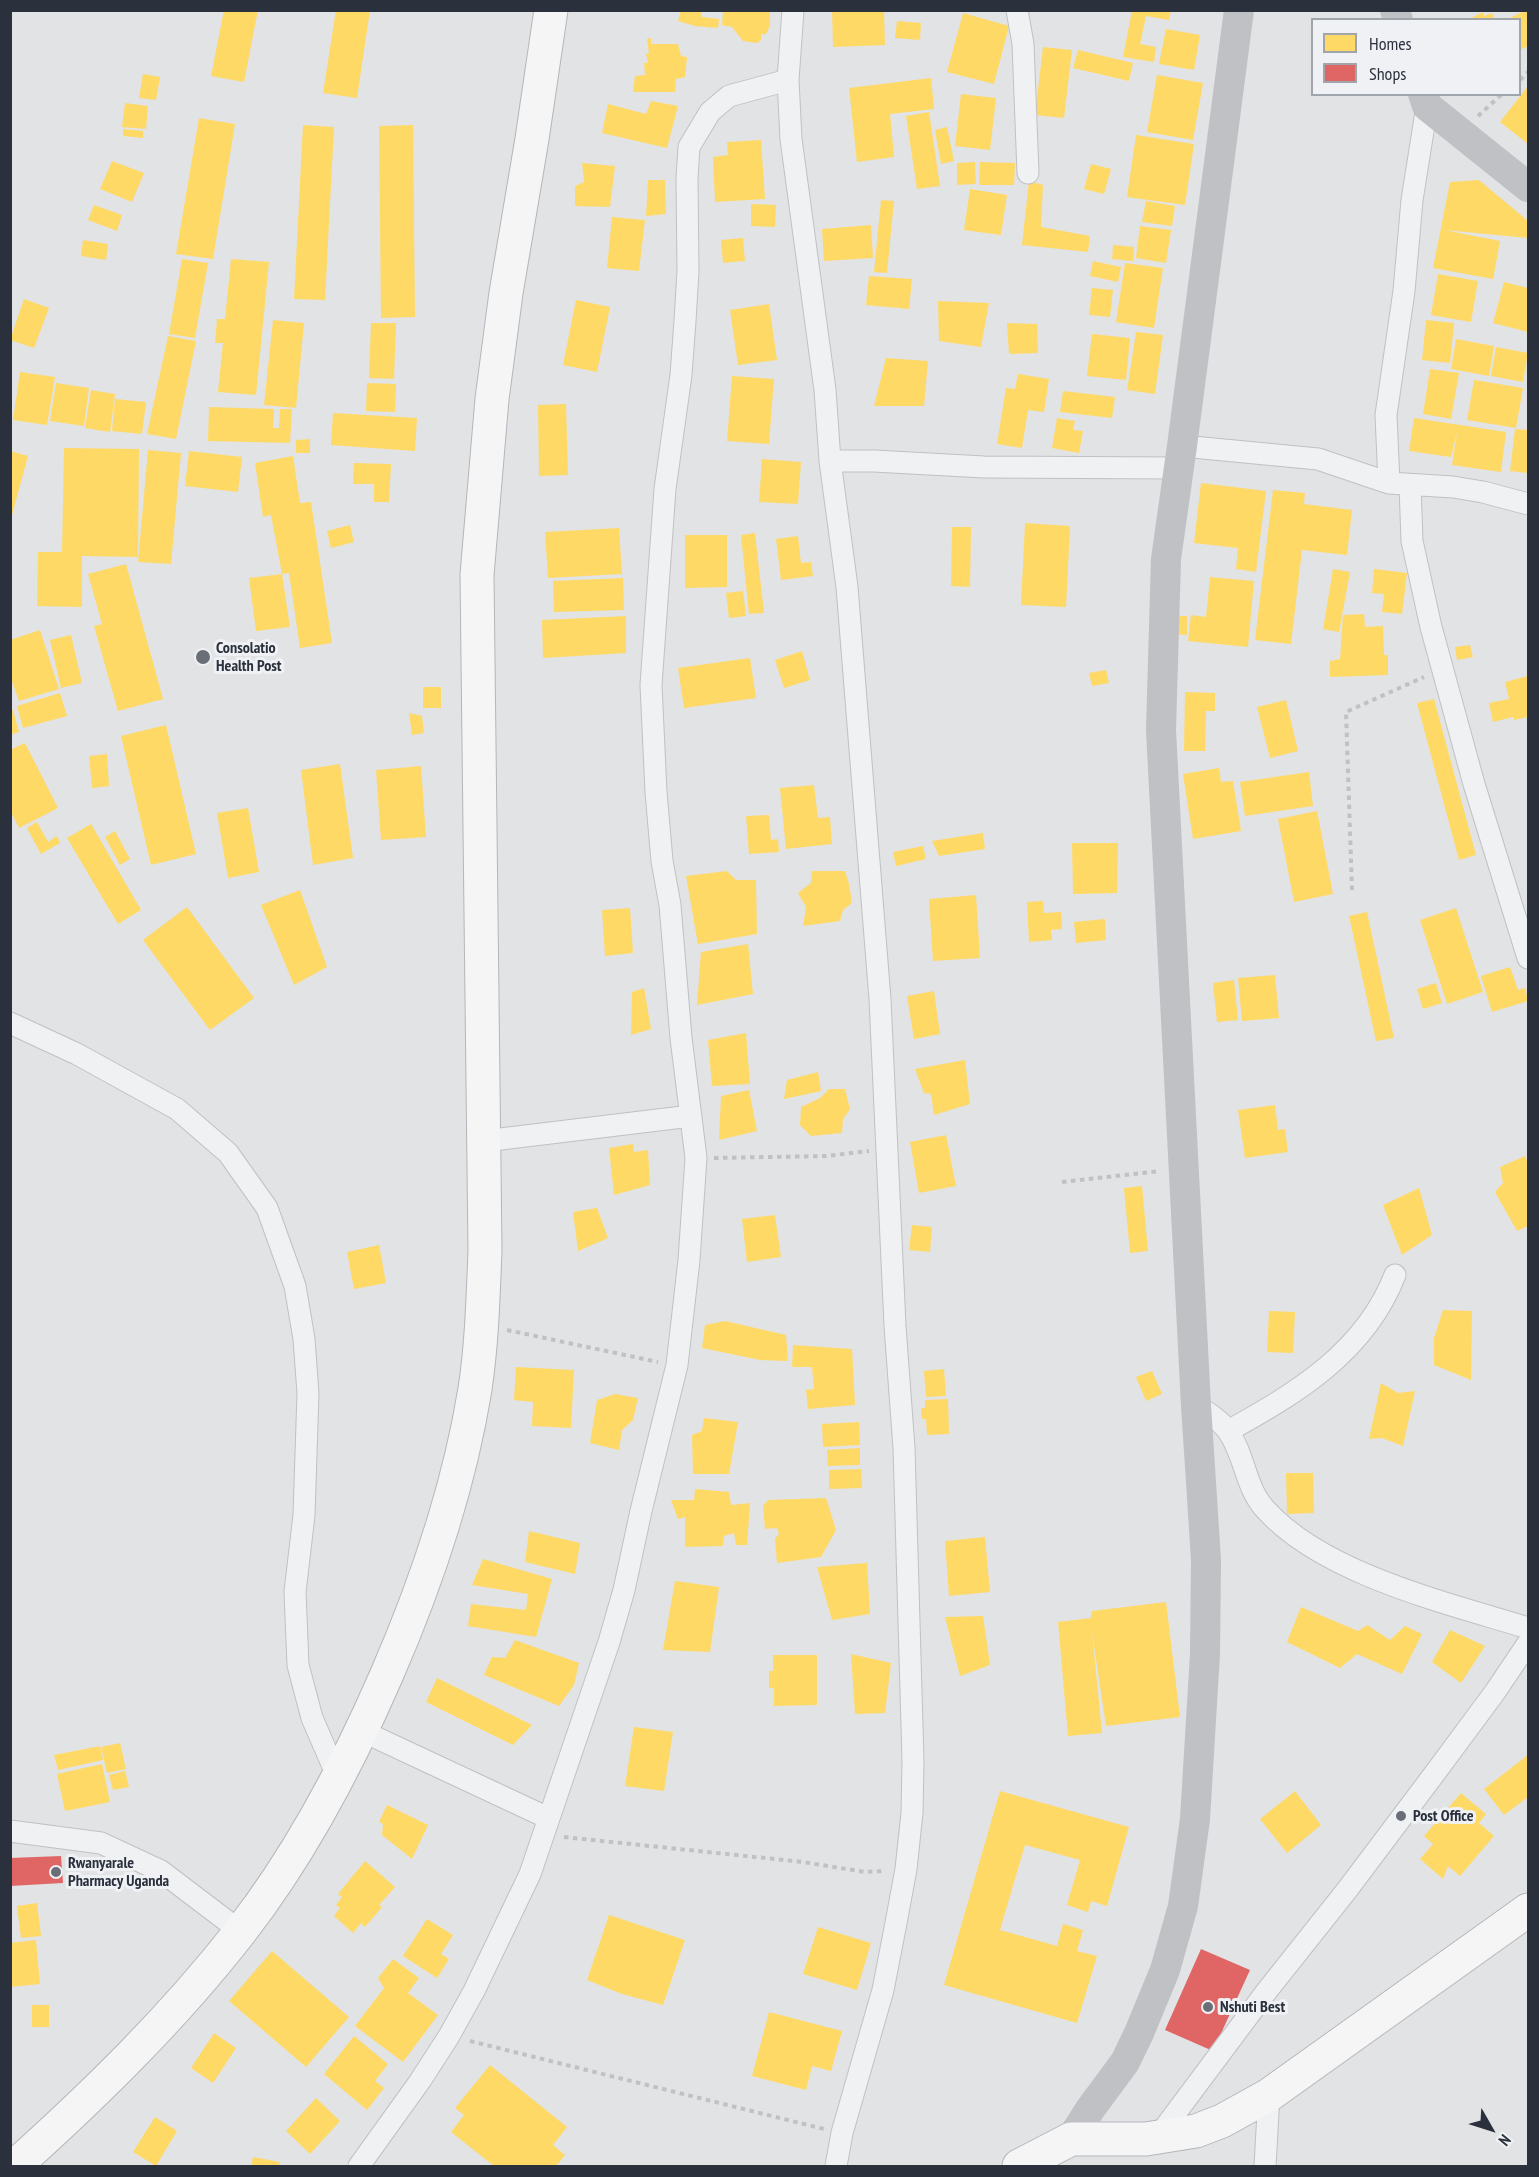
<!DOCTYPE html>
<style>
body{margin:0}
#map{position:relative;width:1539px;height:2177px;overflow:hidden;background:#e1e3e5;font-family:"PT Sans Narrow",sans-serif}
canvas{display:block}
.frame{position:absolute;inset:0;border:12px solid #2a303c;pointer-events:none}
.legend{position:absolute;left:1311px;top:18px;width:210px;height:78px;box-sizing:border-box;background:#eff1f5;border:2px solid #a0a4ab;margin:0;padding:8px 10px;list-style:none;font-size:18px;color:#2a303c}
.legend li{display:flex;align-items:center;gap:12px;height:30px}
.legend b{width:30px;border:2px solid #a0a4ab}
.north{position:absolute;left:1461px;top:2099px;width:60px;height:60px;-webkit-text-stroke:4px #eff1f5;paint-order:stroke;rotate:129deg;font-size:16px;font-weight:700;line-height:24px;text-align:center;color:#2a303c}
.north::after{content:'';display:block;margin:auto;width:21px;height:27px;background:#2a303c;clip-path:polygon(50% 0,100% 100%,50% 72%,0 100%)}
</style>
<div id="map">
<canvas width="1539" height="2177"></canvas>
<div class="frame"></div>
<ul class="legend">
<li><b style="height:16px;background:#ffd966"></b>Homes</li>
<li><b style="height:16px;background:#e06666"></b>Shops</li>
</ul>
<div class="north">N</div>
</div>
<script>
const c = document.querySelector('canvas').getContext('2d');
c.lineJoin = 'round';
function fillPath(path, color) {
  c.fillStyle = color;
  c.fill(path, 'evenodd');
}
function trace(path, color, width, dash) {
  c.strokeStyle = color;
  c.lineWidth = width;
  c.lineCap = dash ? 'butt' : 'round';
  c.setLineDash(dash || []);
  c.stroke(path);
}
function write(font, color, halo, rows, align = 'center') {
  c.font = font + ' "PT Sans Narrow",sans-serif';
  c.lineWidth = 6;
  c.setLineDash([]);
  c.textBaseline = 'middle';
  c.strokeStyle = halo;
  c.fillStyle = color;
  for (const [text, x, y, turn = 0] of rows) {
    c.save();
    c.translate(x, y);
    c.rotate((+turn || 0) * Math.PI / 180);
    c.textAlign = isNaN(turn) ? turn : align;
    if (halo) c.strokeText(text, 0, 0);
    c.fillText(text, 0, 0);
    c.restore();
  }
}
fillPath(new Path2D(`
 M224,10h34l-14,72 -33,-6z
 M336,10h34l-13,88 -34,-5z
 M681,10h19l2,7 17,2 -1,9 -23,-2 -17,-5z
 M723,10h47v16l-4,8h-5v6l-4,3 -14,-2 -11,-14 -10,-2z
 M832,10h52l1,35 -52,2z
 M1132,10h39l-2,10 -23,-4 -6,28 16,3 -2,15 -31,-5z
 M1526,10h2v36l-8,4v-30h-14z
 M1483,12l1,4 8,-3 3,7h-28z
 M963,13l46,13 -15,58 -47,-12z
 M897,21l24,2 -1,17 -25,-2z
 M1166,29l34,6 -6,35 -35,-6z
 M651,38v6h27l3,12 6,1 -2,20 -9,2 -1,13h-42l2,-16 10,-1 -1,-12h4l-2,-9 3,-1 -2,-14z
 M1043,47l29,3 -8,68 -29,-3z
 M1078,50l55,13 -4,18 -56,-13z
 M143,74l17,3 -4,23 -17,-2z
 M1157,75l46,8 -10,57 -46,-8z
 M931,78l3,31 -44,5 4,43 -37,5 -8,-74z
 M1528,86v58l-28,-22z
 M961,94l35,4 -6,52 -35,-4z
 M651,101l27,5 -11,42 -65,-15 6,-29 38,10z
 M125,103l23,3 -2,23 -24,-2z
 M929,112l11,74 -23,3 -11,-73z
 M199,118l36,6 -22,135 -37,-5z
 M303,125l31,2 -9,173 -31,-1z
 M413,125l2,192 -34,1 -2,-192z
 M947,127l7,34 -13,3 -6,-34z
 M123,129l20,2v7l-20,-2z
 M1136,135l58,9 -9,61 -58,-8z
 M761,140l4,59 -50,3 -2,-45 15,-2 -1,-13z
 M112,161l32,12 -12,29 -32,-13z
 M975,162l1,22 -19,1v-22z
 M980,162l35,1 -1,22h-35z
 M582,163l33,3 -5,41 -35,-1v-20l9,-4z
 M1091,164l20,5 -7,25 -20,-5z
 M648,180h17l1,34 -20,2z
 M1479,180l49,41v17l-84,-8 56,11 -7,38 -60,-11 17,-86z
 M1029,181l14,4 -2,42 49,9 -2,16 -66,-7z
 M970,189l37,6 -6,40 -37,-5z
 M881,200l13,1 -7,72 -13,-1z
 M1146,201l29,5 -3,20 -30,-4z
 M751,204l25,1 -1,22 -24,-1z
 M94,205l28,10 -5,16 -29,-11z
 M612,217l33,3 -6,51 -32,-3z
 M871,225l2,33 -49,3 -2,-32z
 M1140,226l31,4 -5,33 -30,-5z
 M743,238l2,23 -22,2 -2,-23z
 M83,240l25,4 -2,16 -25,-4z
 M1113,245l21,2 -1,14 -21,-2z
 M182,259l26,4 -13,75 -26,-4z
 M231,259l38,3 -13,133 -38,-3 5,-49h-8l2,-24h8z
 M1093,261l28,6 -3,15 -28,-6z
 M1125,263l38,5 -9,60 -38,-6z
 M1438,274l40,7 -7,41 -40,-7z
 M869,276l43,3 -3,30 -43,-4z
 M1504,282l24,6v44l-35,-9z
 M1092,288l21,2 -3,27 -21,-2z
 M24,299l25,9 -15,40 -24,-8z
 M576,300l34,7 -13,65 -34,-7z
 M938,301l51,2 -8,44 -42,-6z
 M769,304l8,56 -39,5 -8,-55z
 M273,320l31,3 -8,85 -32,-3z
 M1426,320l28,3 -4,40 -28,-3z
 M371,323h25l-2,56 -25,-1z
 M1007,323l30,1 1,29 -29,1z
 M1136,332l27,3 -8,59 -28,-4z
 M1092,334l38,4 -4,42 -39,-4z
 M168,336l28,5 -20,98 -29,-5z
 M1456,339l38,7 -5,30 -38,-7z
 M1496,347l32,6 -5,29 -32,-6z
 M886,358l42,3 -4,45h-50z
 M1430,369l29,4 -8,46 -28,-5z
 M20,372l35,5 -8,48 -34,-5z
 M1018,374l31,5 -5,33 -16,-2 -6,38 -25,-4 9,-56 9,1z
 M732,376l42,3 -5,65 -42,-3z
 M1474,380l49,8 -7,40 -49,-8z
 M56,383l33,5 -5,38 -34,-5z
 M367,383l29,1 -1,28 -29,-1z
 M91,390l24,4 -5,38 -25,-4z
 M1063,391l52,6 -3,21 -52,-6z
 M115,399l31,3 -4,32 -30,-3z
 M566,404l2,71 -29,1 -1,-71z
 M209,407l65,2 -1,19h6l1,-19h12l-2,34 -82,-2z
 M333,413l84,5 -2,33 -84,-6z
 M1057,418l18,3 -2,9 10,1 -4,22 -27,-5z
 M1414,418l92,14 -5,40 -49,-7 5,-33 -6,25 -42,-6z
 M1515,429l13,1 -1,43 -17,-2z
 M310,439v14h-14v-13z
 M64,448l75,1 -1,108 -56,-1v51l-45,-1 1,-54h24z
 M148,450l33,3 -10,111 -33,-2z
 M10,451l18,5 -17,63h-1z
 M189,451l53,6 -4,35 -53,-6z
 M293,456l7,47 11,-1 21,141 -32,5 -11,-75 -7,1 -11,-59 -8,2 -8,-54z
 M762,459l39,3 -3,42 -39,-2z
 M354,463l37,1 -2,38h-15v-18h-21z
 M1201,483l65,8 -10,81 -20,-3 2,-21 -44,-5z
 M1273,490l32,3 -1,11 48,6 -5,45 -45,-5 -11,94 -36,-4z
 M1025,523l45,3 -4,81 -45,-2z
 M350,525l4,17 -23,6 -4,-17z
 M952,527h19l-1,60 -19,-1z
 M619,528l3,46 -74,4 -3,-46z
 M755,533l9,80 -15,1 -8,-79z
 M685,535h42v52l-42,1z
 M798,536l3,27 10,-1 2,14 -32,4 -5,-41z
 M126,564l37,135 -45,12 -24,-85 8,-2 -14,-50z
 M1333,569l17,3 -11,60 -16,-3z
 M1374,569l33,4 -5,41 -20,-2 2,-18 -12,-1z
 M282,574l8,53 -34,4 -7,-53z
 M1210,577l44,4 -6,66 -60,-6 3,-26 15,2z
 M623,578l1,32 -70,2 -1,-31z
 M743,591l3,25 -17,2 -3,-25z
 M1364,614l1,13 18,-1 1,29h4v20l-58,2v-16l10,-2 3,-44z
 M626,616v37l-83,5 -1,-38z
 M1174,616h13v19l-14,-1z
 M40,630l19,59 -40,12 -9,-25v-36z
 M71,635l11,48 -21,5 -11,-48z
 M1470,645l3,12 -16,3 -2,-13z
 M802,651l8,29 -26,8 -9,-28z
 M750,658l6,40 -72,10 -6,-40z
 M1106,670l3,13 -17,3 -3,-13z
 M1528,676v41l-14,3 -1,-3 -20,5 -4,-19 20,-4 -4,-17z
 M423,687h18v21h-18z
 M1185,692l30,1v18h-9l-1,40h-21z
 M60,693l7,23 -44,12 -6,-22z
 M1434,699l42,156 -17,5 -42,-157z
 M1286,700l12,51 -28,7 -13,-51z
 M13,710l6,22 -9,3v-24z
 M409,713l13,3 2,17 -12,2z
 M166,725l30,129 -45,11 -30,-129z
 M25,743l33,65 -39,20 -9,-18v-60z
 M107,754l2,32 -17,2 -3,-32z
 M340,764l13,94 -40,7 -12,-95z
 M421,766l5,71 -45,3 -5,-70z
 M1219,768l2,14 12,-1 8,50 -48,8 -10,-65z
 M1309,772l4,34 -68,10 -5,-34z
 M814,785l4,33 12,-1 2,27 -46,5 -6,-61z
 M248,808l11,64 -31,6 -11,-65z
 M1317,811l16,83 -39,8 -16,-83z
 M769,815l2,25 7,-1 1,13 -30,2 -3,-38z
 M37,822l11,20 9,-6 3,7 -19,11 -14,-26z
 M91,824l50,86 -23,14 -51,-86z
 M115,831l15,28 -10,6 -15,-28z
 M983,833l2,16 -46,7 -7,-15z
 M1072,843h46l-1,50 -44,1z
 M923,846l3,13 -30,7 -3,-14z
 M727,871l9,9h20l1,54 -59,10 -12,-68z
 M812,871h33l4,13 3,19 -9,7 -3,11 -37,5 3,-19 -8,-14 13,-10z
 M300,890l27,77 -33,18 -33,-80z
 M976,895l4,63 -47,3 -4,-62z
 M1043,901l1,12 17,-1 1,17 -11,1 1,10 -23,2 -2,-40z
 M187,907l67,91 -44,32 -67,-90z
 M630,908l3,45 -28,3 -3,-46z
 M1456,908l27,84 -36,12 -27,-84z
 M1367,912l27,126 -18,3 -27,-125z
 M1105,919l1,21 -30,3 -2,-21z
 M748,944l5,50 -56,11 4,-53z
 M1510,967l8,23 7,-2 3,13 -36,11 -11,-36z
 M1275,975l4,43 -37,3 -4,-43z
 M1234,980l4,40 -21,2 -4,-39z
 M1436,983l6,20 -19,6 -6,-20z
 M644,988l7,41 -20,6 1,-43z
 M934,991l6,43 -26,5 -7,-43z
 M746,1033l4,51 -38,2 -4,-46z
 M965,1060l5,44 -36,11 -3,-21 -7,-1 -9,-24z
 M818,1072l3,19 -37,8 3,-19z
 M829,1089h16l5,20 -7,10 -1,14 -31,3 -11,-11 1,-18 19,-9z
 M749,1090l8,41 -38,9 2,-44z
 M1275,1105l3,25 7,-1 3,23 -43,6 -7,-48z
 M946,1135l10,51 -37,7 -9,-51z
 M633,1144l1,8 14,-2 2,35 -36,10 -5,-47z
 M1525,1156l3,7v63l-11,5 -22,-39 8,-9 -3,-16z
 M1142,1186l6,65 -18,2 -6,-65z
 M1419,1188l13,47 -30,20 -19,-50z
 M597,1208l11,30 -30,13 -5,-39z
 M775,1215l6,42 -34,5 -5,-43z
 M912,1225l20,2 -2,25 -21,-2z
 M379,1245l7,38 -32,6 -7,-37z
 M1443,1310l29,1 -1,69 -37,-15v-27z
 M1269,1311l26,1 -2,41 -26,-1z
 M725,1321l61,14 2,26 -28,-1 -58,-12 3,-23z
 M793,1345l59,4 3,56 -47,4 -2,-19 8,-1 -2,-22h-20z
 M516,1367l58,3 -3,58 -39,-2 1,-24 -19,-2z
 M944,1369l2,27 -20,1 -2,-26z
 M1152,1371l10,23 -16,7 -10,-24z
 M1381,1383l17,10 17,-2 -12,55 -21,-8 -13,1z
 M615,1394l23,4 -5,22 -11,10 -3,20 -29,-7 7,-43z
 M948,1399l1,35 -22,1 -1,-16h-4l-1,-11h4v-8z
 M704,1418l34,4 -9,52h-36l-1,-39 10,-4z
 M859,1422l1,23 -37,2 -1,-23z
 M860,1448v17l-32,1 -1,-16z
 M861,1469l1,19 -33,1v-19z
 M1286,1473h27l1,40 -27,1z
 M695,1489l34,3 2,13 19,-2 -3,42h-11l-2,-12 -10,3 -1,10 -38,1v-30l-7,2 -7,-19h23z
 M826,1498l10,32 -15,27 -44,6 -2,-24 4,-5 -2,-6 -12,1 -2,-23 5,-6z
 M529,1531l51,12 -5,31 -50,-12z
 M985,1537l5,55 -41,4 -4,-55z
 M483,1559l69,20 -16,58 -68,-11 3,-22 55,6 2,-16 -56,-9z
 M867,1563l3,51 -38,6 -15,-53z
 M675,1581l44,6 -9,65 -47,-2z
 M1166,1602l14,115 -74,9 -14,-94 10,101 -34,3 -10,-114 33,-4 1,-7z
 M1301,1607l57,24 9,-6 23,15 15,-14 17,8 -20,40 -45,-20 -17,14 -53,-26z
 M983,1616l7,49 -30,11 -15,-59z
 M1450,1630l35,16 -24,37 -29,-21z
 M515,1640l64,23 -5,22 -15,21 -75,-31 8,-18 13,1z
 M851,1654l40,9 -6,50 -30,1z
 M773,1655h44v50l-43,1v-18h-5v-17h4z
 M437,1678l95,47 -19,20 -87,-43z
 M634,1727l39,5 -9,59 -39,-5z
 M120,1743l6,26 -19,4 -6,-26z
 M100,1746l3,14 -45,10 -4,-15z
 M1528,1755v42l-24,18 -20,-26z
 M102,1764l8,38 -45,9 -8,-37z
 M125,1771l4,16 -16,3 -4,-15z
 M1000,1791l129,36 -22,79 -16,-5 -3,11 -21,-7 13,-45 -55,-15 -25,85 57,16 6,-22 20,6 -6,21 20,5 -20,67 -133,-38z
 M1295,1791l26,34 -34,28 -27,-34z
 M1461,1793l25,21 -7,9 15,13 -34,40 -12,-10 -5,13 -23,-20 13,-15 -9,-8z
 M387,1805l41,20 -16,34 -30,-24 1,-11 -4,-2z
 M365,1861l30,26 -16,18 3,2 -17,20 -4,-4 -8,10 -19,-17 6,-8 -4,-3 6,-8 -4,-3z
 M37,1903l4,33 -20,2 -4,-32z
 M609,1915l76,25 -22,65 -41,-11 -35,-14z
 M427,1919l26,16 -12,19 8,5 -12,19 -34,-22z
 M818,1927l53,16 -14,47 -54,-16z
 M36,1940l4,44 -30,3v-44z
 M272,1951l77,66 -43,50 -77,-66z
 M393,1959l26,19 -11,15 30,22 -35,47 -48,-36 29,-38 -6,-10z
 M32,2005h17v22h-17z
 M769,2012l73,19 -11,40 -19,-5 -6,24 -54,-14z
 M214,2033l22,15 -23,35 -22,-15z
 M354,2036l34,28 -13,17 9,7 -17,22 -43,-36z
 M490,2065l77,62 -14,18 12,10 -9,11h-62l-43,-34 13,-17 -9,-7z
 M316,2098l24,23 -30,33 -24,-23z
 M155,2117l22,14 -21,35 -23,-14z
 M253,2157l27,5 -1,4h-28z`), '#ffd966');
fillPath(new Path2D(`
 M61,1856l2,27 -53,3v-28z
 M1201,1949l49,21 -37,81 -48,-21z`), '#e06666');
const street = new Path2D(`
 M793,10l-5,70 3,59 34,251 5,71 17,126 33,412 15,327 9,122 9,313 -1,52 -6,56 -10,54 -13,67 -41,143 -6,33
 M1017,10l6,34 5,129
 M1427,106l-15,94 -8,91 -18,124 3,68 64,4 30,5 45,12
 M1182,446l136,13 71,24
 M830,461h44l110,6 194,1
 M1410,485l2,56 19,86 43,157 54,174
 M10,1023l67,31 100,55 51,44 39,55 28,78 9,53 4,54 -4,122 -9,77 3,73 14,53 26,60
 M484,1141l207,-25
 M1196,1405c11,7 24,15 32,26 17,24 17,56 37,78 58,65 182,94 263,119
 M1228,1431c69,-38 137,-79 167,-156
 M362,1731l186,87
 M10,1831l91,12 60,28 79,60
 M1157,2138l109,-146 81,-102 88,-117 60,-81 33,-49
 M359,2166l61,-85 29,-45 25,-45 56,-117 79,-232 15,-52 17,-79 36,-146 12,-105 7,-102 -15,-120 -11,-133 -8,-44 -6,-69 -5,-107 14,-196 16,-114 4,-54 3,-50 -1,-93 2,-31 21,-35 19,-16 59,-16
 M1265,2166l4,-71`);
const highway = new Path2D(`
 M15,2166c80,-72 158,-148 225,-234 61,-78 108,-168 147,-258 40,-92 72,-186 88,-285 7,-46 8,-92 10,-138l-8,-676 15,-176 14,-106 26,-154 19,-129
 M1019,2166l52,-27h75l50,-8 26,-10 47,-26 259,-185`);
trace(street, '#bfc1c3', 23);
trace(highway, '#b3b6ba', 35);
trace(new Path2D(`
 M1520,80l8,-8
 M1478,116l24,-22
 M1352,890l-6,-178 78,-35
 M714,1158l112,-2 43,-5
 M1062,1182l98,-11
 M507,1330l151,32
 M564,1837l239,25 62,10 19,-1
 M470,2041l354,88`), '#c0c1c5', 4, [4.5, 4.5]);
trace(street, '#f0f1f3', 21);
trace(new Path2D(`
 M1395,10l3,10
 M1423,94l4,12 101,81
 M1071,2139l20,-31 34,-46 14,-29 26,-63 18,-64 12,-87 10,-165 1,-94 -10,-155 -35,-675 5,-171 16,-113 57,-436`), '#bfc1c5', 30);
trace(highway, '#f5f5f6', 33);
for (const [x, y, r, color] of [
 [203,657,8,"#6a6f77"],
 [1401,1816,6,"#6a6f77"],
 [56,1872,6,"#6a6f77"],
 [1208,2007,6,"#6a6f77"]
]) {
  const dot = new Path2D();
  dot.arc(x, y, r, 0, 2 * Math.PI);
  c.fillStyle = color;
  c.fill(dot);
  trace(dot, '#eff1f5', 2);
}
write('bold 16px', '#2a303c', '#eff1f5', [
 ["Consolatio",216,648],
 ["Health Post",216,666],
 ["Post Office",1413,1816],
 ["Rwanyarale",68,1863],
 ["Pharmacy Uganda",68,1881],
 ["Nshuti Best",1220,2007]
], 'left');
</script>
